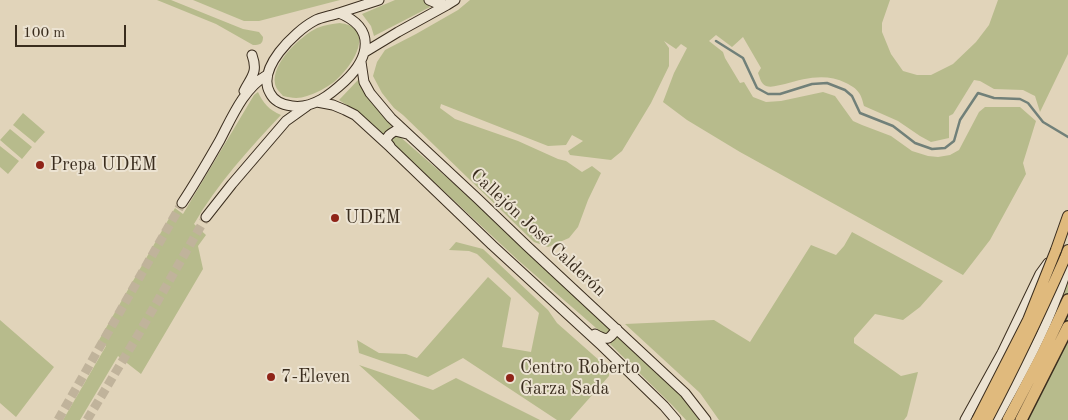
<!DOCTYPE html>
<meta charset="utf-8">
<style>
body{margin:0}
#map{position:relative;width:1068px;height:420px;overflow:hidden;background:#e1d4ba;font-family:"Old Standard TT",serif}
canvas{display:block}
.scale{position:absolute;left:15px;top:25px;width:111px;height:22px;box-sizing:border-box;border:2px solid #3a2d1e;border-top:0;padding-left:6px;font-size:15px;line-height:18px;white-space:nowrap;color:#3a2d1e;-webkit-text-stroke:4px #ece3d2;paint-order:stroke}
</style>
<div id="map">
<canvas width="1068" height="420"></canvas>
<div class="scale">100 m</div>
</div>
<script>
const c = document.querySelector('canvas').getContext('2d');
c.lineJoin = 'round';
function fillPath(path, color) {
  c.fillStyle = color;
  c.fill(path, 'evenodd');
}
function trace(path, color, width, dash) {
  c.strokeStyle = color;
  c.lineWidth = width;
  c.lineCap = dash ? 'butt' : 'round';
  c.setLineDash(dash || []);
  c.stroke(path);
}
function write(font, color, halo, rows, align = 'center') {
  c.font = font + ' "Old Standard TT",serif';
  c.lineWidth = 4;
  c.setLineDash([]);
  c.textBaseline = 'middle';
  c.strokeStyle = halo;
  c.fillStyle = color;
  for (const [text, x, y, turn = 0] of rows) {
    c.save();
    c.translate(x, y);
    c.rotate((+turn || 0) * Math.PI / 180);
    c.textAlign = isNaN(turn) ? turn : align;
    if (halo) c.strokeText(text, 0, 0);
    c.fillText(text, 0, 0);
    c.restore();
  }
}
fillPath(new Path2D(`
 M157,0h14l72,29 16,3 4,5c0,7 -3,8 -10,8l-37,-21z
 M193,0h147l-81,21h-15z
 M395,0h29l6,7 -56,29 -3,-10 -9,-12z
 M470,0h420l-8,23v9l9,22 12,17 14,4h14l22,-11 23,-22 13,-17 9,-25h70v54l-28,58 -5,-16 -12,-6 -29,-1 -14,-8 -6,-1 -21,34 -4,2v22l-18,4 -11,-6 -22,-15 -34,-15c-3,-13 -6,-17 -18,-23 -20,-10 -40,-5 -61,1 -6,1 -13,4 -19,2 -5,-2 -6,-8 -8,-13l3,-5 -18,-31 -11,10 -16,-12 -7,6 14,11 2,6 15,25 4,-1 9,15 13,5 15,-1 42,-9 12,4 18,25 9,4 29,11 21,15 16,5 10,1 12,-2 9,-5 20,-38 6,-5h35l16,14 -13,42 3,11 -36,66 -27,35 -223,-123 -53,-32 -24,-18 11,-29 13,-25 -6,-4 -5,5 -12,-8 5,7v18l-18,37 -29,48 -11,9 -41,-5 -2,-4 15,-10 -11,-6 -6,10 -18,1 -107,-42 -1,4 15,11 63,22 40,18 8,2 16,11 10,-6 9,7 -13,27 -10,27 -9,11 -21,9 -14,-5 -131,-127 -9,-7 -12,-15 -9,-17 4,-14 8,-12 31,-16 42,-24z
 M340,23c6,1 13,2 17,8 9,16 -11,41 -23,51 -8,6 -18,11 -27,14 -8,3 -16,2 -24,0 -3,-4 -7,-7 -8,-12 -4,-21 26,-48 42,-56 8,-3 15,-4 23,-5z
 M358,80l18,28 16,17 -8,10 -18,-17 -27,-18z
 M258,92c5,11 11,18 23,23 -32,34 -64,69 -87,109l12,11 -8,11 5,23 -62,105 -23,-18 -38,64h-17l43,-74 -7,-6 76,-132 8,6 71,-119z
 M23,113l22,19 -10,11 -22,-18z
 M10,129l22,18 -10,12 -22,-19z
 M398,135l62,54 153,141 -5,6 -5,-2 -84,-73 -128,-119 -1,-3 2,-3z
 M0,146l19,15 -11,13 -8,-7z
 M852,232l91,49 -23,26 -17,13 -28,-6 -21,24v5l47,33 17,-4 -11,44 -3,4h-185l-19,-27 -75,-69 89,-4 36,22 61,-97 25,10 8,-9z
 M456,242l27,7 65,61 9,13 52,46v7l-39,44h-13l-94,-62 -35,19 -69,-24 -2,-13 22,13 27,1 11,4 71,-81 23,21 -9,49 29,5 8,-39 -62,-59 -8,-3 -20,-1z
 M1068,279v141h-73z
 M0,320l54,47 -38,50 -16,-14z
 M617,334l66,60 19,26h-16l-14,-15 -62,-61z
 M359,365l74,25 23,-12 84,42h-120z`), '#b7bb8c');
trace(new Path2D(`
 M716,41l27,17 14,30 11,6h12l32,-10 15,-1 18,7 7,6 8,17 33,13 22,17 17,6 13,-1 9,-7 6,-21 18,-27 16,5 26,1 8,4 15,19 25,15`), '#718079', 2.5);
trace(new Path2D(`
 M58,420l124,-217
 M87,420l51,-85 68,-118`), '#c0b39b', 9, [9, 4.5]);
const secondary = new Path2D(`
 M429,0l7,3 11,2
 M339,13c37,15 31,44 6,68 -14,13 -32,28 -53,25 -9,-1 -18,-5 -22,-13 -14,-24 24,-61 44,-72 7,-4 17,-5 25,-8z
 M339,13l40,-13
 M365,52l33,-20 49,-27 8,-5
 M361,62l3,20 6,11 21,25 87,81 49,47 158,147 21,27
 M244,91c8,-15 14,-19 8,-36
 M317,102l16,3 12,5 10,5 35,32 102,98 110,101 62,60 12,14
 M390,146l-4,-5c1,-5 4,-7 9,-10l12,3
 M182,203c14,-21 26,-42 38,-63 12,-23 24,-52 47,-65
 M206,217l26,-33 54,-63 21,-15
 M595,334c13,7 13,6 22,-5
 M965,420l37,-67 38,-79 8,-11
 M996,420c21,-39 45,-80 60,-121 5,-11 8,-22 12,-33`);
const primary = new Path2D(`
 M1056,250l12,-34
 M1064,260l4,-10`);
const highway = new Path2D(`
 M1008,420l35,-67 25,-53
 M1021,420l47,-93`);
trace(secondary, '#3a2d1e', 11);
trace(primary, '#3a2d1e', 12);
trace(highway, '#3a2d1e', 14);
trace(secondary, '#ece3d2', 9);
trace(primary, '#e0ba7d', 10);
trace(highway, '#e0ba7d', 11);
const primaryBridge = new Path2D(`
 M977,420l51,-100 28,-70
 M987,420c28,-53 53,-106 77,-160`);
trace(primaryBridge, '#3a2d1e', 12, []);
trace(primaryBridge, '#e0ba7d', 10);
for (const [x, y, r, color] of [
 [40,165,5,"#8f2418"],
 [335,218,5,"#8f2418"],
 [271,377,5,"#8f2418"],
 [510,378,5,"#8f2418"]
]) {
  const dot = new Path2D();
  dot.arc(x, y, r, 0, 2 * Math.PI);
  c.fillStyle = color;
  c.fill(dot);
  trace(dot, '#ece3d2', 2);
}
write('18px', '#3a2d1e', '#ece3d2', [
 ["Prepa UDEM",50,165],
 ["UDEM",345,218],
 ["Centro Roberto",520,368],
 ["Garza Sada",520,389],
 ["7-Eleven",281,377]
], 'left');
write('18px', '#3a2d1e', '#ece3d2', [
 ["Callejón José Calderón",538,233,43]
]);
</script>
